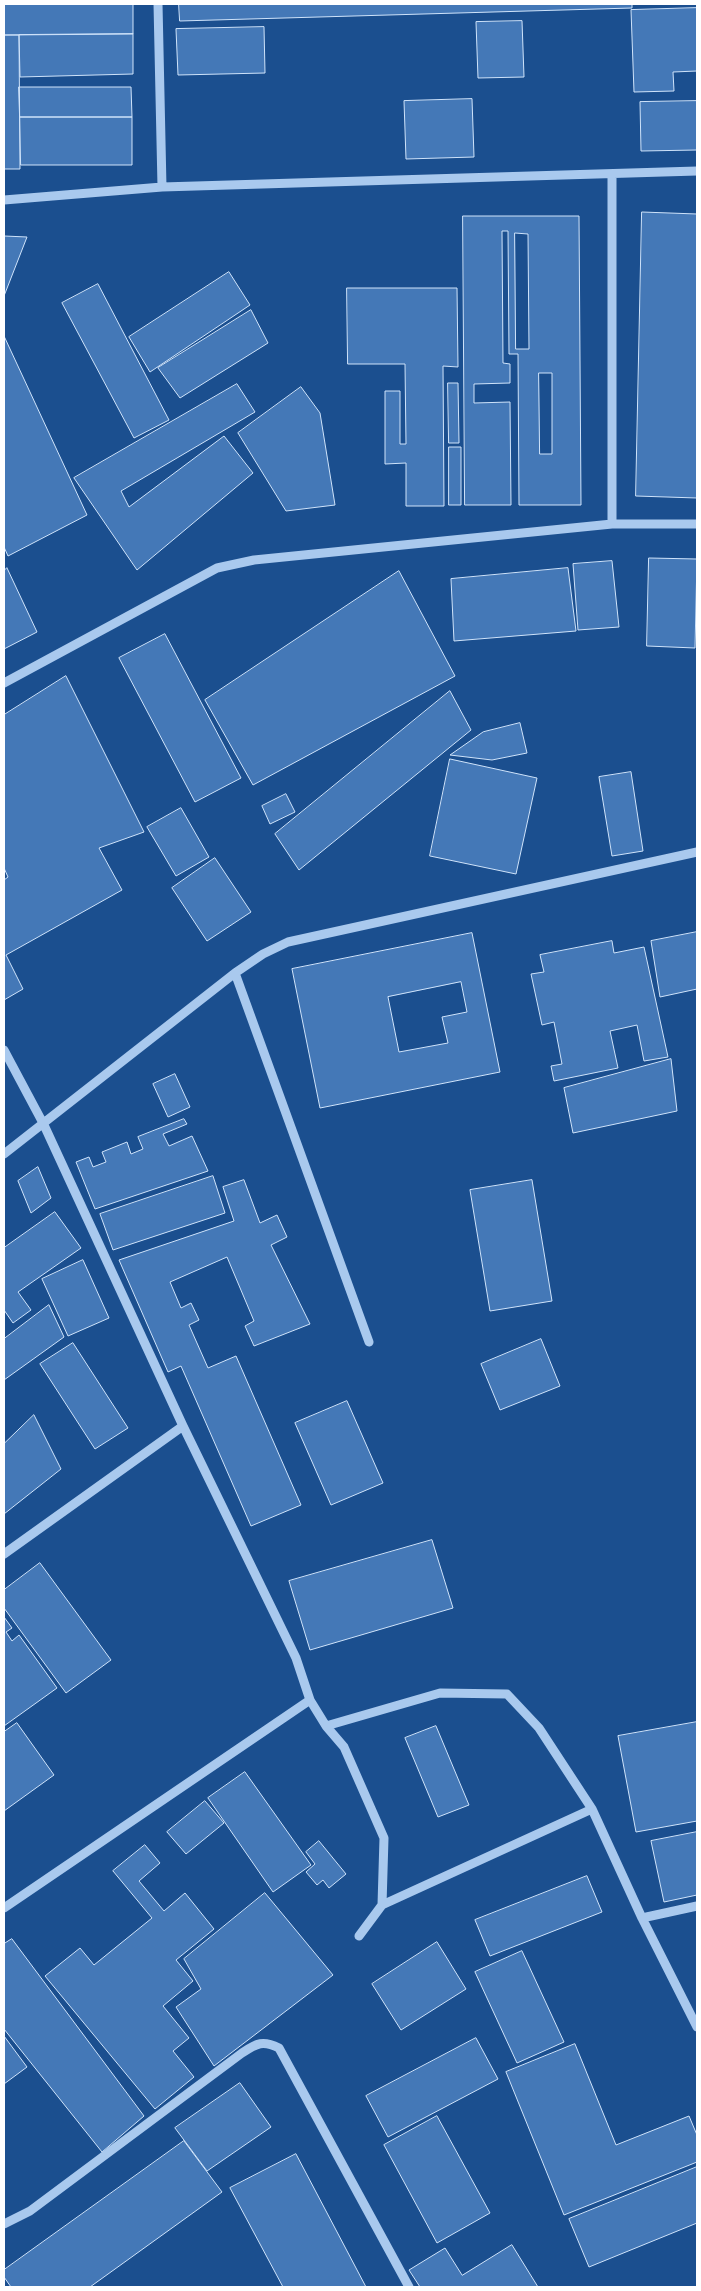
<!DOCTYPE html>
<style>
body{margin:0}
#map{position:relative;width:701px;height:2291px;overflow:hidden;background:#1b4f8f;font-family:"Golos Text",sans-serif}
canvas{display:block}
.frame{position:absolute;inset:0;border:5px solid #fff;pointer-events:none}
</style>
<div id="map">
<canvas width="701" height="2291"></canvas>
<div class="frame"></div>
</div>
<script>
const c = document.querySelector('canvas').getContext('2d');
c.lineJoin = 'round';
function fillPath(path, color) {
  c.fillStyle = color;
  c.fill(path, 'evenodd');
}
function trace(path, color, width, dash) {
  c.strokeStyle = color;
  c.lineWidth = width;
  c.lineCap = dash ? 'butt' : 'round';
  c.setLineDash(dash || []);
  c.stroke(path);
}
const building = new Path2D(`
 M4,4h129v30l-129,1z
 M179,4h453v4l-452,13z
 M697,8v63l-24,1 1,19 -40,1 -3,-82z
 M522,21l2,56 -46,1 -2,-56z
 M264,27l1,46 -87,2 -2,-46z
 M133,34v40l-113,3 -1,-42z
 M4,35h15l1,134h-16z
 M19,87h112l1,30h-112z
 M472,99l2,58 -68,2 -2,-58z
 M697,101v49l-56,1 -1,-49z
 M20,117h112v48h-111z
 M642,212l55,2v284l-61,-2z
 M463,216h116l2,289h-62l-1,-151h-9l-1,-123h-6l1,132 7,1v19l-36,1v19l36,-1 1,103h-46zM515,233l13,1 1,115h-13zM539,373h13v81h-12z
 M4,236l23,1 -23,59z
 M229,272l21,33 -100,67 -21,-35z
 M98,284l71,136 -35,18 -72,-135z
 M347,288h110l1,79 -15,-1 1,140h-38v-43l-21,1v-73h15v53h6l-1,-80h-57z
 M251,310l17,33 -88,55 -22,-30z
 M4,336l83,179 -79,41 -4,-9z
 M448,383h10l1,60h-10z
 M237,384l18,28 -134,79 8,16 95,-71 29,37 -116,97 -63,-92z
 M301,387l19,26 15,92 -49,6 -48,-78z
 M449,447h12v58h-12z
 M649,558l48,1 -2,89 -48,-2z
 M612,561l7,66 -41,3 -5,-66z
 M7,568l30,64 -33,17v-78z
 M568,568l8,63 -122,10 -3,-62z
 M399,571l56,105 -202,109 -48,-85z
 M165,634l76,144 -46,24 -76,-144z
 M66,676l78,156 -45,16 23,42 -116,65 17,34 -19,11v-120l4,-3 -4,-9v-153z
 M450,691l21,39 -172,140 -24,-36z
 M520,723l7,30 -35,7 -42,-5 33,-23z
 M450,759l87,19 -21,96 -86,-18z
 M631,772l12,79 -31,5 -13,-79z
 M286,794l9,18 -25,12 -8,-18z
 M181,808l28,49 -33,19 -29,-49z
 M215,858l36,54 -44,29 -35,-53z
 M697,932v57l-37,8 -9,-56z
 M472,933l28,139 -180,36 -28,-139zM461,982l6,30 -25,5 6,26 -49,9 -11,-55z
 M612,941l2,12 30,-6 24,110 -24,4 -7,-36 -27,6 8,37 -64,13 -3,-15 11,-2 -8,-42 -12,3 -11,-51 13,-2 -4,-17z
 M671,1059l6,52 -104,22 -9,-45z
 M175,1074l15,33 -22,10 -15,-33z
 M184,1119l3,5 -24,10 6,12 23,-10 16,35 -113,38 -19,-47 13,-5 4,10 13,-5 -4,-10 25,-10 4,12 12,-5 -5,-12z
 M38,1167l13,31 -20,15 -13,-32z
 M213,1176l12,37 -112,37 -13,-36z
 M244,1180l16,43 17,-8 10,22 -16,8 39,79 -56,22 -9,-20 9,-5 -27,-64 -57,25 11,26 10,-5 8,17 -10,5 19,43 28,-12 65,149 -50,21 -70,-160 -13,6 -49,-112 115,-39 -11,-34z
 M532,1180l20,121 -62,10 -20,-121z
 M55,1212l26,36 -63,44 13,18 -18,13 -9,-13v-62z
 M83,1260l26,58 -41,18 -26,-57z
 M49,1305l15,32 -60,43v-41z
 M541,1339l19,47 -60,24 -19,-46z
 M73,1343l55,85 -33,21 -55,-85z
 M347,1401l36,82 -52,22 -36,-82z
 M34,1415l27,54 -57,45v-70z
 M432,1540l21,68 -143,42 -21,-69z
 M40,1563l71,97 -45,33 -62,-85v-18z
 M4,1617l8,11 -6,4 6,9 7,-6 38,53 -53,38z
 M697,1722v99l-61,11 -18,-96z
 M17,1723l37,52 -50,36v-79z
 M436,1726l33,79 -31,12 -33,-79z
 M245,1772l66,93 -38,27 -65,-94z
 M205,1801l19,22 -38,31 -19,-22z
 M697,1832v63l-33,7 -13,-61z
 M319,1841l27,33 -17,14 -6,-8 -6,5 -11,-13 9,-8 -9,-12z
 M145,1845l15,18 -21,18 25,30 21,-18 29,36 -38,31 17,21 -30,25 26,32 -16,13 21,26 -39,32 -110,-133 35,-28 14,17 58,-47 -39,-47z
 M587,1876l15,36 -112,44 -15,-36z
 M265,1893l68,82 -119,91 -38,-59 25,-18 -17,-30z
 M12,1939l132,177 -42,36 -98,-123v-85z
 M437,1942l29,47 -65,41 -29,-46z
 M522,1951l42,91 -47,21 -42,-91z
 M4,2036l23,31 -23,17z
 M476,2038l22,41 -110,58 -22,-41z
 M575,2044l41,101 73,-29 8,19v27l-133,53 -58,-143z
 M240,2083l31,44 -64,44 -32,-43z
 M437,2116l53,97 -53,30 -53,-98z
 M184,2141l38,51 -132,95h-79l-7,-10v-7z
 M296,2154l70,133h-83l-53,-99z
 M697,2167v56l-108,44 -20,-48z
 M512,2245l26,42h-118l-11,-17 36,-22 17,27z`);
fillPath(building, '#4478b7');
trace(building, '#cfe3fa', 1);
trace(new Path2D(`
 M158,4l4,183
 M4,200l158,-13 535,-16
 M612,524v-350
 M4,683l213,-115 37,-8 358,-36h85
 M235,973l134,369
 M4,1050l40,75 139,301 113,232 14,42 -306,208
 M4,1154l231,-181 28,-19 25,-12 409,-90
 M4,1554l179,-128
 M310,1700l16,26 18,21 40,91 -2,67 -23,31
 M326,1726l114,-33 67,1 32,34 53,81 50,109 55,109
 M382,1905l210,-96
 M642,1918l55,-12
 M4,2224l26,-13 212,-158c15,-10 21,-13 37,-5l130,239`), '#a9c9ee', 9);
</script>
